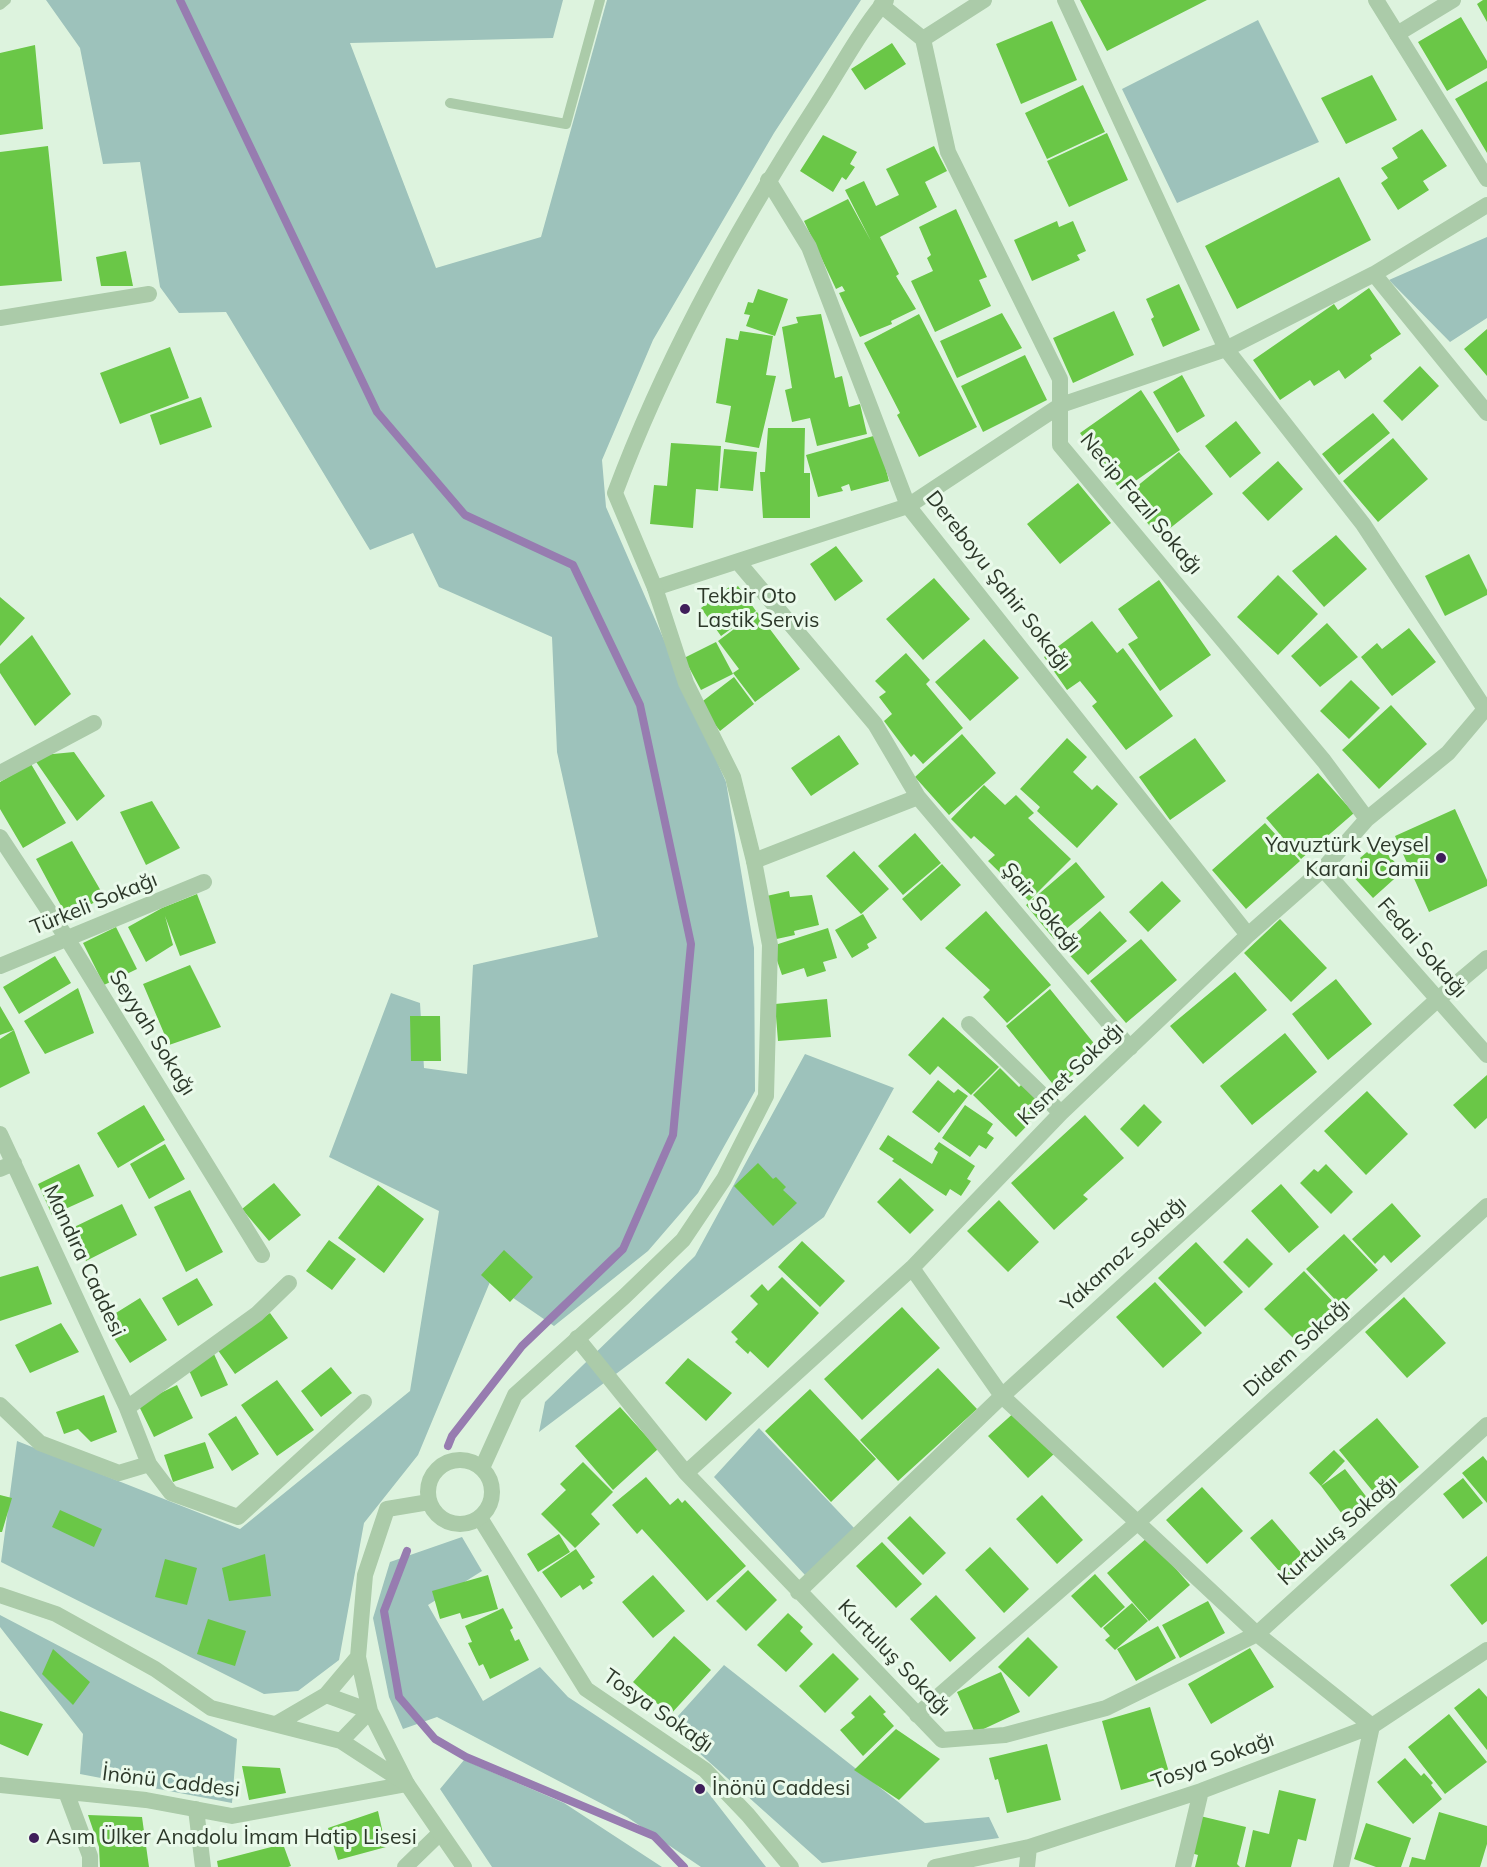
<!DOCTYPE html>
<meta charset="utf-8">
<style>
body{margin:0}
canvas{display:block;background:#ddf3de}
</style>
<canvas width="1487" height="1867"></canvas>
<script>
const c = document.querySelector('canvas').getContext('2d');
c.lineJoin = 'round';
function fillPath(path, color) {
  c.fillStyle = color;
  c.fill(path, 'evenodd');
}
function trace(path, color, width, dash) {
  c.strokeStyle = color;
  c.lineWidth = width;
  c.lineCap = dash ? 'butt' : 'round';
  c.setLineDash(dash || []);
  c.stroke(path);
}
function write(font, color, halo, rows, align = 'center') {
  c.font = font + ' Mulish,sans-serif';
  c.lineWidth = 6;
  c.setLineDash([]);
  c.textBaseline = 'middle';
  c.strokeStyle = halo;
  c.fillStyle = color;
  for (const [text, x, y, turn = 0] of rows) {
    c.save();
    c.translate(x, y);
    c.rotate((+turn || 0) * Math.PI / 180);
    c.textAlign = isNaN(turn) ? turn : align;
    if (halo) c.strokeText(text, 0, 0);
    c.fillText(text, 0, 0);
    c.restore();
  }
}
fillPath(new Path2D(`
 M46,0h517l-10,38 -203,5 86,225 105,-31 66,-237h254l-87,133 -121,207 -51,120 4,47 120,275 28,166 1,143 -57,102 -50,58 -94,75 -64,-44 -72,173 -54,68 -25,137 -41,31 -34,3 -263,-132 16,-121 223,88 170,-138 29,-180 -110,-54 62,-164 29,10 4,65 43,6 6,-109 125,-28 -41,-185 -5,-115 -113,-50 -26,-54 -43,17 -144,-238 -47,1 -19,-26 -20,-125 -37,2 -23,-116z
 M1258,20l61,122 -142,61 -55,-114z
 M1487,237v81l-37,24 -61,-62z
 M805,1054l89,34 -70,129 -285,215 6,-30 150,-146z
 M759,1428l96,101 -50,46 -91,-98z
 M462,1537l20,34 -54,34 55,96 57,-34 28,30 135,89 63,81h-65l-74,-50 -190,-100 -34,12 -14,-32 -16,-79 17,-56z
 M0,1615l237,124 -5,64 -152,-29 3,-40 -83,-107z
 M724,1665l201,158 64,-6 10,21 -177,25 -153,-137z
 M464,1760l100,43 98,64h-170l-52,-78z`), '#9dc2bb');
trace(new Path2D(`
 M180,0l197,412 88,103 108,50 67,140 51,239 -18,191 -50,114 -101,97 -70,90 -4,10
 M407,1551l-23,60 15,86 36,42 31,18 188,79 30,31`), '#977cb0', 8);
fillPath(new Path2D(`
 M1080,0h127l-100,51z
 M1483,0h4v22l-10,-18z
 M1461,17l26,44v7l-40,23 -29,-49z
 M1052,21l25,59 -56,24 -25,-60z
 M892,43l14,21 -41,26 -14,-21z
 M35,45l8,84 -43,6v-82z
 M1372,75l25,45 -51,24 -25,-46z
 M1487,81v72l-32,-54z
 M1083,85l22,47 -58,27 -22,-46z
 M1422,129l25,37 -24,15 6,9 -31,20 -17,-27 7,-5 -7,-10 17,-10 -6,-10z
 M1107,133l21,47 -59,27 -22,-46z
 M823,135l34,17 -7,12 5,3 -9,13 -4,-3 -9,15 -33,-21z
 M48,146l14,135 -62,5v-134z
 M934,146l13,25 -22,11 12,25 -57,30 19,37 -3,2 20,33 -25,12 1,3 -32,13 -21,-44 6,-2 -3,-5 -6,3 -32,-68 44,-22 23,42 -26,-51 19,-9 12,25 23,-11 -13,-26z
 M1339,177l32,63 -134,69 -32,-63z
 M956,209l31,68 -8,3 12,26 -56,26 -24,-51 22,-10 -6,-13 4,-3 -12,-28z
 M1057,221l2,6 14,-6 13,30 -9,4 3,5 -48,21 -18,-41z
 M126,251l7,35h-32l-5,-29z
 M1179,284l21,46 -37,17 -12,-28 3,-2 -8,-18z
 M1369,288l32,46 -31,21 2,4 -27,20 -6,-9 -25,16 -4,-6 -30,20 -27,-40 81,-56 4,6z
 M758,289l30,10 -13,37 -29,-10 4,-11 -6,-1 4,-12 5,1z
 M1114,311l20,44 -61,28 -20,-45z
 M1002,313l20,35 -65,30 -17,-37z
 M821,314l14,64 7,-2 7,31 11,-3 7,30 -50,12 -7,-28 -18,4 -7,-32 7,-2 -10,-61 16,-4 -2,-6z
 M919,314l58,113 -58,30 -22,-42 3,-2 -36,-70z
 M1487,329v47l-23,-27z
 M740,331l33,5 -7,39 10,1 -17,72 -34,-6 6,-36 -15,-3 10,-65 12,2z
 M170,347l19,51 -69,26 -20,-51z
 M1025,355l22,45 -64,32 -22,-46z
 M1420,366l19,20 -37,35 -19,-20z
 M1182,375l23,41 -28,17 -24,-41z
 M1141,390l39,60 -59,41 -41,-58z
 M201,397l11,30 -52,18 -10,-30z
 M1373,413l17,20 -51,42 -17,-21z
 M1236,421l25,32 -31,25 -25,-32z
 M768,428h37l-1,45h6v45h-47l-3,-46h5z
 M877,435l12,46 -38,10 -2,-7 -8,3 2,4 -25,6 -12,-42z
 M1393,438l35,41 -50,43 -35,-41z
 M671,443l50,3 -3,45 -22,-2 -3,39 -43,-4 4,-39 13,1z
 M724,449l33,3 -4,39 -33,-3z
 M1179,452l34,42 -54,43 -34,-41z
 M1278,461l25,28 -35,32 -26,-28z
 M1078,483l33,40 -51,41 -33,-40z
 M1336,535l31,34 -43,38 -32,-36z
 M836,546l27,35 -28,20 -25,-37z
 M1469,554l18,36v5l-42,21 -20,-40z
 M1278,575l40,39 -40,41 -41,-38z
 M934,578l36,41 -47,41 -37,-41z
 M1159,580l52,75 -51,36 -32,-47 10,-6 -20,-29z
 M732,585l3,3 3,-2 18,25 -35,25 -20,-28z
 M0,597l25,21 -25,28z
 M757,612l43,57 -45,33 -22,-29 6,-4 -21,-28z
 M1092,621l25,32 6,-5 50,68 -47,34 -34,-44 5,-4 -17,-21 -13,9 -23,-33z
 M1327,623l31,34 -38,30 -29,-31z
 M1409,628l27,34 -44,34 -31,-39 16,-14 5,6z
 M32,635l39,59 -36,32 -35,-53v-9z
 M984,639l35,39 -49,43 -35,-39z
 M716,642l17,32 -32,16 -17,-32z
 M906,653l24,27 -4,4 37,44 -40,36 -9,-10 -3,3 -27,-36 8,-7 -13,-17 7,-5 -11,-11z
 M734,677l20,27 -34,27 -21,-27z
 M1351,680l29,28 -31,31 -29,-28z
 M1391,705l36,39 -48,45 -37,-39z
 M962,734l34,39 -47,42 -34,-38z
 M839,735l20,29 -48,32 -20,-28z
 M1067,738l20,19 -14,15 19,18 5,-5 21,19 -41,44 -40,-37 3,-4 -20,-18z
 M1195,738l31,43 -56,39 -31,-43z
 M74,752l31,44 -28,25 -45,-65z
 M31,764l35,59 -43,25 -23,-39v-27z
 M1318,773l36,40 -53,46 -35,-41z
 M984,785l21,20 11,-10 18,18 -6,5 43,41 -42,42 -41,-40 7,-6 -21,-19 -3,3 -20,-20z
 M152,801l28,47 -34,17 -26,-53z
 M1455,809l32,71v6l-58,26 -34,-76z
 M1265,823l35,38 -54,48 -34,-39z
 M915,833l26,30 -38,32 -25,-29z
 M72,841l33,57 -39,17 -30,-56z
 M1379,845l24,26 -30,27 -24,-26 13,-12 -2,-2 7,-6 2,2z
 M854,851l35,38 -28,25 -35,-38z
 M1076,862l29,35 -51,42 -28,-34z
 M942,864l19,21 -40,36 -19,-22z
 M1162,881l19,20 -33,31 -19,-20z
 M789,891l1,6 22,-2 7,30 -25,6 1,4 -23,5 -10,-43z
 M197,894l19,49 -36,13 -15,-40 8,29 -27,17 -18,-35 34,-19z
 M986,911l65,74 -44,38 -24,-26 7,-7 -45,-42z
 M1100,911l27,30 -39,34 -27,-29z
 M863,914l14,24 -10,6 2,4 -17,10 -17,-28z
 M1280,919l47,49 -36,34 -47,-49z
 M116,927l21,42 -33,16 -21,-42z
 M828,928l9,30 -14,4 3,9 -19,6 -3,-9 -22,7 -10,-29z
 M1141,939l36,41 -51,43 -36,-42z
 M55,956l16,27 -52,31 -16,-27z
 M190,965l31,62 -52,18 -26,-61z
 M1235,972l32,38 -64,54 -33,-38z
 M1336,979l36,45 -44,36 -36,-46z
 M78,988l16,45 -49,21 -21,-33z
 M1050,989l51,63 -45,36 -50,-62z
 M827,999l4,38 -53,4 -3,-37z
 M0,1006l14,24 16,43 -30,15v-49l14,-9 -14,5z
 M410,1016h30l1,45h-30z
 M943,1017l56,50 -28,28 -33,-29 -8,9 -22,-20z
 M1285,1033l32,39 -65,53 -32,-39z
 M1000,1068l19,19 5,-5 23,23 -31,32 -43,-42z
 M1487,1075v43l-12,11 -22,-24z
 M938,1080l16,13 4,-4 10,7 -29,37 -27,-21z
 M1367,1091l41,43 -42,41 -42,-44z
 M1144,1104l18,18 -24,25 -18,-18z
 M144,1105l21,35 -47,28 -21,-35z
 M965,1105l28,19 -6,9 7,5 -8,11 -7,-4 -9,12 -28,-19z
 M1085,1115l39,43 -41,37 5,4 -34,31 -43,-47z
 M888,1135l44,29 6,-12 -4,-3 5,-7 36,24 -8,13 4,2 -10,15 -11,-7 -4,7 -54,-35 2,-2 -15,-10z
 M165,1144l20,35 -36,20 -19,-35z
 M758,1163l15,16 3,-2 10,10 -3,3 14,13 -24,23 -39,-40z
 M79,1164l15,32 -42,19 -14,-31z
 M1326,1164l27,28 -22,22 -31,-31 14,-14 4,3z
 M900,1178l34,32 -24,24 -33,-32z
 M274,1183l27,32 -32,26 -27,-32z
 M1281,1184l38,43 -30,26 -38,-42z
 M378,1185l46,34 -40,54 -46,-35z
 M190,1190l33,62 -37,20 -32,-65z
 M999,1200l40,42 -31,30 -41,-41z
 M1392,1203l29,33 -30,27 -7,-8 -9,9 -23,-25z
 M122,1204l15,31 -51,26 -16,-32z
 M1344,1234l34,36 -38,35 -34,-36z
 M1247,1238l26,26 -24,24 -26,-26z
 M329,1240l27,19 -24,31 -26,-19z
 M802,1241l43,40 -25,26 -42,-40z
 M1196,1242l47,50 -38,35 -47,-49z
 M504,1250l29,27 -23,25 -29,-27z
 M38,1266l14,38 -52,17v-44z
 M1304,1271l34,36 -39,37 -35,-35z
 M782,1277l37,36 -51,55 -18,-17 -2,3 -13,-12 3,-3 -7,-7 27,-28 -8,-8 12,-12 6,7z
 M197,1278l16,27 -35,21 -16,-28z
 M1155,1282l47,51 -39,35 -47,-51z
 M1404,1297l42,46 -39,35 -42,-46z
 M140,1298l27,42 -37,23 -27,-42z
 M902,1307l38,41 -78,72 -38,-41z
 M270,1313l18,25 -53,36 -18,-25z
 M61,1323l18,29 -49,21 -15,-28z
 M214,1354l14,31 -27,12 -14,-31z
 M688,1358l44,35 -26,28 -41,-38z
 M331,1367l21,26 -31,24 -20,-26z
 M938,1368l39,41 -79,72 -38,-41z
 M277,1380l37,50 -37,26 -36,-51z
 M177,1385l16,33 -39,19 -16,-33z
 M810,1389l66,70 -45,43 -66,-71z
 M104,1395l13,37 -26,10 -13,-13 -14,5 -8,-22z
 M620,1407l38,42 -45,41 -38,-44z
 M1016,1411l39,42 -27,25 -40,-42z
 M236,1416l23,38 -27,17 -24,-37z
 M1377,1418l42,49 -39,33 -41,-50z
 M205,1442l9,26 -41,14 -9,-27z
 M1334,1450l11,11 -24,25 -12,-13z
 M1483,1456l4,5v42l-25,-30z
 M583,1462l30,30 -22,22 9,10 -25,24 -34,-34 25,-24 -6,-6z
 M1345,1469l30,39 -24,18 -30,-40z
 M646,1477l24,28 8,-7 4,5 3,-3 61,66 -39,35 -65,-72 -5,5 -25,-29z
 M1463,1478l20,25 -20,16 -20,-25z
 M1202,1487l41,44 -36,33 -41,-44z
 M0,1495l12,3 -10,34h-2z
 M1042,1495l41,45 -26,24 -41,-45z
 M60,1510l42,19 -8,18 -42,-20z
 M910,1516l36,37 -23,22 -36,-37z
 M1272,1519l36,42 -21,19 -37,-42z
 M559,1534l11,18 -32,20 -11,-18z
 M1148,1537l42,48 -41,36 -42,-48z
 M882,1542l40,42 -26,24 -40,-42z
 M990,1547l39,42 -25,24 -39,-43z
 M576,1549l19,28 -5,3 3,3 -10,7 -3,-5 -19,13 -19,-26z
 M265,1554l6,42 -42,5 -7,-33z
 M1487,1556v65l-5,4 -32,-40z
 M165,1559l32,9 -10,37 -32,-8z
 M748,1570l29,30 -31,31 -30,-30z
 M1095,1574l30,33 -24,21 -30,-32z
 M488,1575l10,34 -36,10 -2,-6 -20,6 -8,-28z
 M653,1575l32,36 -32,27 -31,-36z
 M936,1595l40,43 -26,24 -40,-43z
 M1208,1601l17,32 -45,25 -18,-33z
 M1132,1603l16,18 -33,29 -10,-10 5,-4 -7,-8z
 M503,1608l10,20 -3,2 5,11 4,-2 10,21 -39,19 -7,-15 -4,2 -11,-23 4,-1 -7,-16z
 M788,1613l15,14 -3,4 13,13 -27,28 -29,-27z
 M208,1619l38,12 -11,35 -38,-12z
 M1158,1626l18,32 -40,23 -19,-32z
 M674,1636l37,34 -41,45 -37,-33z
 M1028,1637l30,30 -29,30 -31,-30z
 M1250,1648l24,39 -63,37 -23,-40z
 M53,1649l37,33 -17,23 -31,-31z
 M833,1653l26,26 -34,34 -26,-27z
 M1001,1672l19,40 -45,21 -18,-41z
 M1479,1688l8,9v53l-33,-42z
 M870,1695l16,17 -3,2 11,12 -31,30 -23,-26 15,-13 -4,-4z
 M1150,1707l20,69 -49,14 -19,-69z
 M0,1711l43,13 -15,32 -28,-12z
 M1449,1714l38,48 -42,32 -37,-47z
 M896,1729l44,30 -41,41 -45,-30z
 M1047,1744l14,56 -54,13 -9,-34 -3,1 -6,-22z
 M1405,1758l16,18 3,-3 9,10 -2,2 11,14 -29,25 -36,-42z
 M242,1766l38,2 6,25 -37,7z
 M1279,1790l37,9 -10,42 -8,-2 -7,28h-46l8,-37 16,4z
 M378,1811l8,36 -48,13 -10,-32z
 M1439,1812l48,14v18l-7,23h-71l3,-10 13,3z
 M88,1815l54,2 7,50h-49l-1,-20z
 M1200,1816l46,11 -9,37 3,3h-45l3,-12 -7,-2z
 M1366,1823l45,15 -10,29h-25l-22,-8z
 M283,1844l8,22 -3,1h-70l-1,-6z`), '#6ac747');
trace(new Path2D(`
 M0,5l6,-5
 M450,103l116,21 34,-124`), '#abcba9', 10);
trace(new Path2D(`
 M1065,0l161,349 137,175 122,185
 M881,5l42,34 25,113 112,227v66l264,316 43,58
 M1397,34l56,-34
 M923,39l61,-39
 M768,180l41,67 99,259 340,429
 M1374,274l113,139
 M0,318l149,-24
 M738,562l137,162 43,73 212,251
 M655,588l253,-82 153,-101 165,-56 148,-75 113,-69
 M0,773l94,-50
 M0,837l68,103 194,315
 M754,861l164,-64
 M1323,869l164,186
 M0,966l204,-84
 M969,1024l92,89
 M0,1134l127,274
 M0,1169l14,-6
 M912,1268l90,128 255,238 115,92 -31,141
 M577,1338l109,135 256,267 63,-5 101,-27 151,-74 230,-209
 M0,1405l40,38 79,30 30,-9 22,29 67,24 126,-115
 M149,1464l-22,-56 130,-94 32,-31
 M686,1473l226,-205 149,-155 187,-178 75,-66 44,-50 81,-66 39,-46
 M480,1518l106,171 119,81 43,45 43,52
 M798,1592l204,-196 435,-396 50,-42
 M917,1715l220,-192 350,-317
 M0,1785l146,15 86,16 175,-32
 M66,1792l24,64v11
 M196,1809l7,58
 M405,1867l35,-34
 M935,1867l94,-20 172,-56 171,-65 115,-76
 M1027,1867l2,-20
 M1183,1867l18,-76`), '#abcba9', 16);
trace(new Path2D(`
 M1376,0l111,179
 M428 1492a32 32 0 1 1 64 0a32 32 0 1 1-64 0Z
 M482,1468l33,-73 110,-99 58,-56 41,-61 42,-83 4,-151 -16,-84 -21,-84 -47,-94 -31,-95 -40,-95c51,-137 122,-265 201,-387 23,-35 43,-74 70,-106
 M429,1502l-42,7 -22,66 -7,82 12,54 37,73 57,83
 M0,1595l56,19 99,55 56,39 130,33 66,43
 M326,1695l44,16 -29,30
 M278,1723l48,-28 32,-38`), '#abcba9', 16);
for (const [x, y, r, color] of [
 [685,609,6,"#3f1e5a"],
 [1441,858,6,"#3f1e5a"],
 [700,1789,6,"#3f1e5a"],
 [34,1838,6,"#3f1e5a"]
]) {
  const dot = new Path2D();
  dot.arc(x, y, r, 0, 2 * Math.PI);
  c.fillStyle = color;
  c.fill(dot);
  trace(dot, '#eafaeb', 2);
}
write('21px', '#2c3829', '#eafaeb', [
 ["Necip Fazıl Sokağı",1141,504,50],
 ["Dereboyu Şahir Sokağı",998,581,52],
 ["Türkeli Sokağı",94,904,-22],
 ["Şair Sokağı",1041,908,50],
 ["Fedai Sokağı",1422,948,49],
 ["Seyyah Sokağı",152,1033,58],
 ["Kısmet Sokağı",1071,1074,-44],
 ["Yakamoz Sokağı",1124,1254,-42],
 ["Mandıra Caddesi",84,1261,65],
 ["Didem Sokağı",1297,1348,-42],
 ["Kurtuluş Sokağı",1338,1531,-42],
 ["Kurtuluş Sokağı",894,1658,46],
 ["Tosya Sokağı",658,1711,35],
 ["Tosya Sokağı",1213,1761,-20],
 ["İnönü Caddesi",171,1782,7]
]);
write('21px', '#2c3829', '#eafaeb', [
 ["Tekbir Oto",697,597],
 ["Lastik Servis",697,621],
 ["Yavuztürk Veysel",1429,846,"right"],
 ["Karani Camii",1429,870,"right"],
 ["İnönü Caddesi",712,1789],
 ["Asım Ülker Anadolu İmam Hatip Lisesi",46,1838]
], 'left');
</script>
